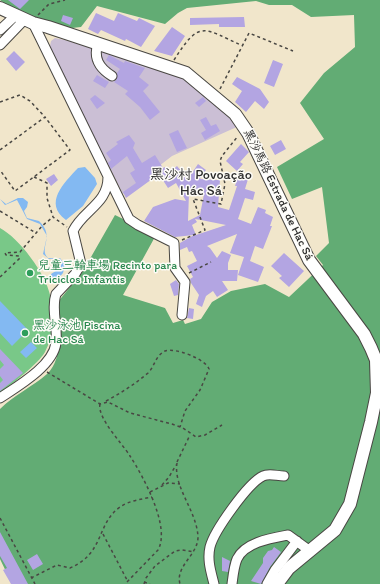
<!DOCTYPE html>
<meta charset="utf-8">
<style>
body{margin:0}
canvas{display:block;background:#f1e6cb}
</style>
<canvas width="380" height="584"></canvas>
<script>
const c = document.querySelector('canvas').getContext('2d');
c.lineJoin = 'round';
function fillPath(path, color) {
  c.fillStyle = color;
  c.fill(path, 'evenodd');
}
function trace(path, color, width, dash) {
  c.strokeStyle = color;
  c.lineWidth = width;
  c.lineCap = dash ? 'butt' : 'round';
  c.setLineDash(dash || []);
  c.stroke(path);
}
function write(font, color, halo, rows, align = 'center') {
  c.font = font + ' Itim,"LXGW WenKai TC",sans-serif';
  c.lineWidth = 3;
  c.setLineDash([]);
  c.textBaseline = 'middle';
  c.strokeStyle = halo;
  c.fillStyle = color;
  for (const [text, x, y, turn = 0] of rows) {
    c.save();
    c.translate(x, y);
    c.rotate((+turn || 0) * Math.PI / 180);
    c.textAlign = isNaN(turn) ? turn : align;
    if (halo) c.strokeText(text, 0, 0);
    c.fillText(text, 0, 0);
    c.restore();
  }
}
fillPath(new Path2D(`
 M55,38l10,2 99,31 22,9 35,28 18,18 -67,30 -49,38 -69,-136 -4,-12 1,-5z`), '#cbbfd5');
fillPath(new Path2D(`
 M0,228c19,10 46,46 50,67 4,18 4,40 -5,57 -6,11 -34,33 -45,41z`), '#79c888');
fillPath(new Path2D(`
 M0,0h380v584h-368l-12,-25v-150c14,-14 32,-22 47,-35 18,-17 11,-49 10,-71l26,-32 32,-56 41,20 -33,60 42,13 8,15 10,-3 2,4 16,-5 11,-17 19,-11 34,-7 24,13 34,-32 -7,-9 13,-13 -7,-56 -30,12 -15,-32 47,-28 -24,-36 24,-30 31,-26 -1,-32 -43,2 -19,-12h-23l-13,-4 -69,7 -9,5 -13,11 -68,-18 -16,21 -9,1 -59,-18z`), '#62ac74');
fillPath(new Path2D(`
 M85,167l10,11 2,6 -14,22 -17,14c-23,-17 -2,-37 12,-52z
 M18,198h5l5,4 -1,5 -3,4 3,7 12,3c17,16 -1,27 9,37h12l5,7 -2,8 -5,6h-6l-1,-5 8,-5 3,-6 -3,-5 -10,1 -6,-5 4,-18 -7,-12 -13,-5 -10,-19 -12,5 -5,-6 6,5z
 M0,301l28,29 -16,16 -12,-13z
 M31,342l6,6 -11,10 -6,-6z`), '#83b9f2');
fillPath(new Path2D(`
 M8,0h21l-9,9z
 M96,13l18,8 4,-8 19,8 2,-3 16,8 -14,21 -15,-8 -1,2 -24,-11 -3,4 -10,-5z
 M63,15l10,3 -3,7 -9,-4z
 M244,17l1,10h-26v-3l-29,1v-7z
 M172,27l13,9 -13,20 -18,-5z
 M14,51l11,11 -9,9 -10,-12z
 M109,55l15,8 1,-2 20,7 -6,9 10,8 -6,6 17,21 -10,8 -10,-13 -15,-13 3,-3 -14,-9 3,-3v-6l3,-4 -14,-9z
 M273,60l10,4 -9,23 -10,-4z
 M97,75l12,7 -4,6 -12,-7z
 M237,77l23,12 9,13 -5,7 -9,-8 -9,11 -11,-10 7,-11 -10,-7z
 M95,95l10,8 -8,6 -7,-10z
 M203,97l3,4 -7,6 -4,-4z
 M206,117l5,9 5,-2 4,7 -15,9 -4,-7 5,-3 -6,-10z
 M178,130l9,18 -10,4 -8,-18z
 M129,135l6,8 -2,5 9,15 13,-8 8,13 2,-1 4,6 8,-7 11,13 10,-15 8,6 -6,9 20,1 -2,27 11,3 8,-24h-2l4,-13 10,3 -4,13 10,3 -2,8 -8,-2 -7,21 13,5 7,-17 8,3 -1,3 8,4 -3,9h2l-9,23 -8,-3 -5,15 14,6 -6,15 -20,-7 6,-18 -14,-4 7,-19 -30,12 3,2 7,10 5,-7 9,4 -3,8v7h10l-1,11h-15l6,9 -11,7 -4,-6 -7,5 -4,11 -6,-3 3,-9 -8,-12 -1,-4 3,-2 -6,-11 10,-5 -5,-10 -3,1 -2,-5 -7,3v-7l14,-8 -19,2 -31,-16 9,-14 22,-8 11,2 -10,-18 -8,5 -9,-14 -33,24 -3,-6 13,-9 -6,-10 5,-3 -8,-14 -16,13 -3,-6 3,-3 -5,-7 12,-9 -2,-2zM189,193l15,1 -4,21 -12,6zM195,219l6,1 25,5 -30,10 -4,-10 5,-3z
 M281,140l5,9 -11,6 -5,-9z
 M241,144l8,8 -9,10 3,2 -6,7 -11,-10z
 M54,174l4,6 -7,6 -5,-7z
 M284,253l20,18 -15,16 -10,-9 3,-2 -11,-10z
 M176,280l3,4 -1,11 -4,1 -4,-12z
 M189,308l5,1 -1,10 -6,-1z
 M0,349l23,24 -23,18v-8l3,-3 -3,-4v-7l4,-4 -4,-5z
 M0,532l28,52h-17l-8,-14 4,-2 -7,-12z
 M274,547l7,5 -11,15 -9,17 -10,-3 12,-18v-5l5,-7 4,-1z
 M37,554l6,10 -10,6 -6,-10z
 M222,557l8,4 -2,11 -6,-1z`), '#b3a5e2');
const minor = new Path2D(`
 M33,23l96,196 9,6 36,18 1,25 10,14 -3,33
 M0,30l15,-14
 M98,43c-5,15 1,25 14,33
 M0,45l24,-25
 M0,398c18,-12 53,-32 56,-55 2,-16 -5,-34 0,-49l19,-20 6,-10 -8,-33c10,-21 35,-27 35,-54
 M214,584c-3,-12 -7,-24 -4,-37 4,-16 38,-64 53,-71 6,-3 14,0 21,0
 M232,584c1,-8 2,-18 5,-25 8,-17 35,-21 51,-24l22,16
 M267,584l8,-14 22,-29`);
const major = new Path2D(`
 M0,8l33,15 15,4 138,46 49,41 13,19 61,127 55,74 7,14 5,12 1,33 -6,29 -21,82 -15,26 -46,38 -12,16`);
trace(minor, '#494743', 11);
trace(major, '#494743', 14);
trace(new Path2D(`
 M38,15l11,-11 16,-4
 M174,60c26,-41 29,-32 69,-14
 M220,89l29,-56 44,18
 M0,102l20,-7 10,6 15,16
 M0,150l45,-33 25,33 -55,41 -15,-21
 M34,177l13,6v15l6,19 14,10
 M0,211l36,22
 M182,240l23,-10 -12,-31 28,5 4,-20 -5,-23 2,-5 16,-20
 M189,273l22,-11
 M0,277l20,-19 -1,-2 -13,-1 -1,-2 15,-1 22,-26 11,-9
 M47,372l53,32 8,-2 22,11 42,11 11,4 13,9 9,-2 17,-10
 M106,401c15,-8 29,-17 42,-28 7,-7 7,-17 17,-22 9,-4 41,8 44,18l-9,21 -15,21 -5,16
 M100,404c-3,14 22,39 30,52 13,20 41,71 28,94l-33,34
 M177,462l13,-27
 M177,463c-4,24 20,48 21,74 0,18 -23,29 -18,47
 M162,485l7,-8 7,-12
 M150,492l18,-9 12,1
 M0,518l35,66
 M103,534l24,46
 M31,578l26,-13 13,3c35,-15 26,-44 50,-61 8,-6 22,-8 32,-10
 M144,582l6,2
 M144,584l2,-6 9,-12 20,-15 7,-1 12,2`), '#494743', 1.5, [3, 3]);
trace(minor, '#fff', 9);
trace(major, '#fff', 12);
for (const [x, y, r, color] of [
 [30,273,4,"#2e9e5b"],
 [25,333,4,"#2e9e5b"]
]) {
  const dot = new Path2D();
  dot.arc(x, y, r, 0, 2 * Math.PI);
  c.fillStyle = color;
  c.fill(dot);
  trace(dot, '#fdfcf7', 1.5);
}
write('12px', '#2b2b2b', '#fdfcf7', [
 ["黑沙馬路 Estrada de Hac Sá",278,195,64]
]);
write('12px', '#27864d', '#fdfcf7', [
 ["兒童三輪車場 Recinto para",38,266],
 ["Triciclos Infantis",38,280],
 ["黑沙泳池 Piscina",33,326],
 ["de Hac Sá",33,340]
], 'left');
write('14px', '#2b2b2b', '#fdfcf7', [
 ["黑沙村 Povoação",201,175],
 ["Hác Sá",201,191]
]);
</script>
